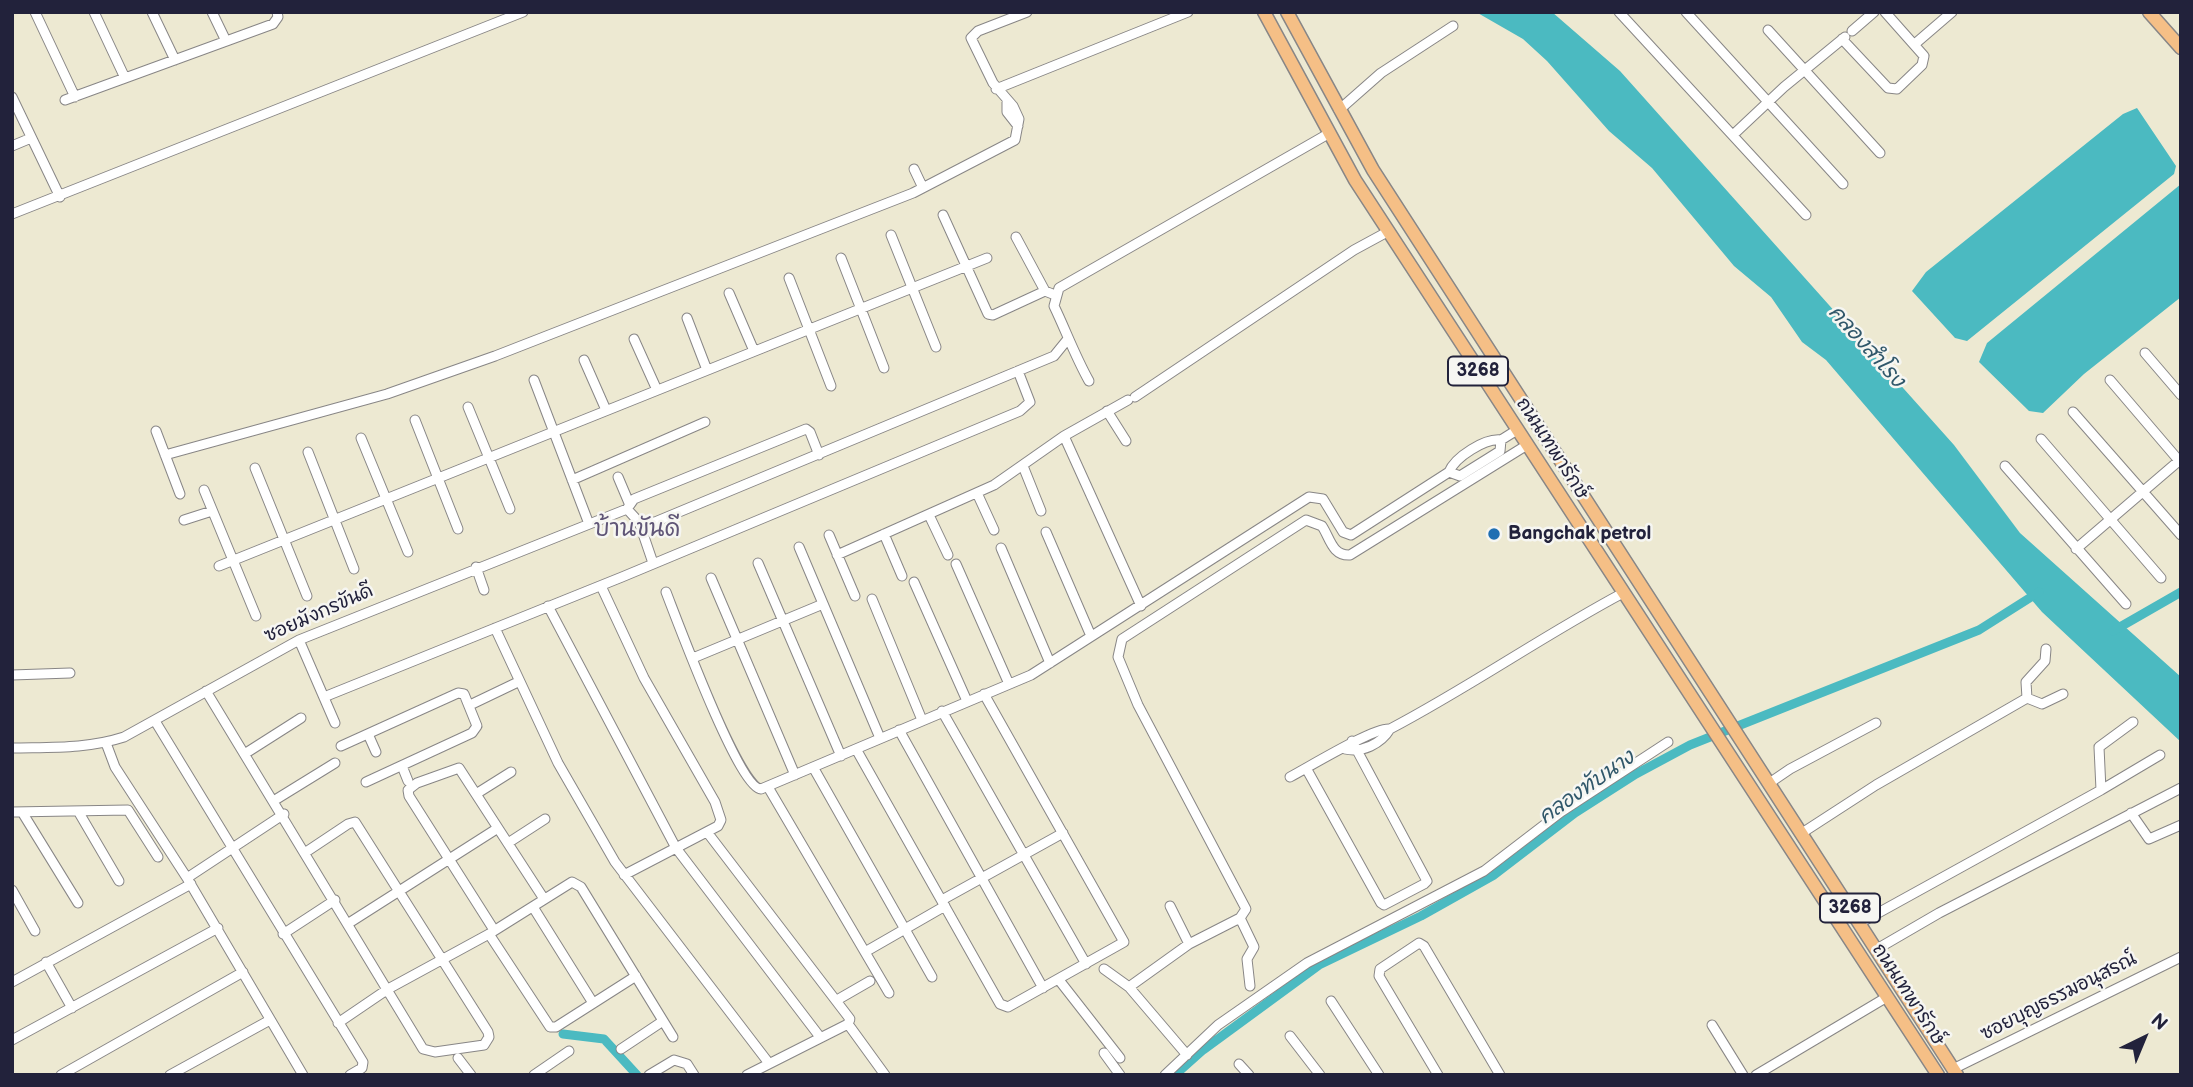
<!DOCTYPE html>
<meta charset="utf-8">
<style>
body{margin:0}
#map{position:relative;width:2193px;height:1087px;overflow:hidden;background:#ede9d2;font-family:"Balsamiq Sans",sans-serif}
canvas{display:block}
.frame{position:absolute;inset:0;border:14px solid #22223b;pointer-events:none}
.north{position:absolute;left:2109px;top:1003px;width:70px;height:70px;-webkit-text-stroke:5px #f6f6f2;paint-order:stroke;rotate:43deg;font-size:19px;font-weight:700;line-height:28px;text-align:center;color:#22223b}
.north::after{content:'';display:block;margin:auto;width:24px;height:32px;background:#22223b;clip-path:polygon(50% 0,100% 100%,50% 72%,0 100%)}
</style>
<div id="map">
<canvas width="2193" height="1087"></canvas>
<div class="frame"></div>
<div class="north">N</div>
</div>
<script>
const c = document.querySelector('canvas').getContext('2d');
c.lineJoin = 'round';
function fillPath(path, color) {
  c.fillStyle = color;
  c.fill(path, 'evenodd');
}
function trace(path, color, width, dash) {
  c.strokeStyle = color;
  c.lineWidth = width;
  c.lineCap = dash ? 'butt' : 'round';
  c.setLineDash(dash || []);
  c.stroke(path);
}
function write(font, color, halo, rows, align = 'center') {
  c.font = font + ' "Balsamiq Sans","Playpen Sans Thai",sans-serif';
  c.lineWidth = 5;
  c.setLineDash([]);
  c.textBaseline = 'middle';
  c.strokeStyle = halo;
  c.fillStyle = color;
  for (const [text, x, y, turn = 0] of rows) {
    c.save();
    c.translate(x, y);
    c.rotate((+turn || 0) * Math.PI / 180);
    c.textAlign = isNaN(turn) ? turn : align;
    if (halo) c.strokeText(text, 0, 0);
    c.fillText(text, 0, 0);
    c.restore();
  }
}
fillPath(new Path2D(`
 M1476,12h76l68,59 334,374 66,88 161,144v65l-139,-130 -216,-252 -24,-18 -31,-45 -37,-31 -82,-98 -43,-37 -62,-70 -24,-22z
 M2137,108l39,58 -2,8 -207,167 -12,-3 -43,-47 14,-19 197,-158z
 M2181,184v113l-97,77 -41,39 -14,-2 -50,-49 8,-19z`), '#4bbac1');
trace(new Path2D(`
 M2113,631l68,-39
 M563,1034l41,5 33,36
 M1175,1075l28,-25 116,-85 102,-49 73,-41 81,-62 61,-39 54,-29 289,-115 60,-38`), '#4bbac1', 9);
const minor = new Path2D(`
 M35,12l40,85
 M94,12l31,66
 M152,12l23,48
 M212,12l14,29
 M1619,12l187,203
 M1686,12l157,172
 M1768,30l112,123
 M1852,31l22,-19
 M1842,39l46,49 9,1 25,-24 2,-9 -39,-44
 M1916,43l36,-31
 M996,89l192,-77
 M12,97l48,100
 M65,100l208,-76 5,-7 -1,-5
 M1007,102v10l11,14
 M1339,110l42,-37 72,-47
 M1734,134l50,-47 61,-50
 M12,146l19,-8
 M914,169l9,19
 M12,214l511,-202
 M943,215l45,99 5,1 52,-24 10,4
 M891,235l45,112
 M1016,237l29,54
 M841,258l43,110
 M789,278l42,108
 M729,293l25,58
 M687,318l20,52
 M634,339l23,51
 M2145,353l36,42
 M584,360l22,50
 M534,380l55,144
 M2110,380l71,83
 M1089,381c-14,-25 -23,-50 -35,-75l5,-18 269,-154
 M1135,397l219,-147 35,-19
 M468,407l42,102
 M1107,411l19,30
 M2073,412l108,123
 M415,420l43,109
 M156,431l24,63
 M1064,436l77,170
 M361,438l47,114
 M2041,439l120,139
 M308,452l46,117
 M165,455l222,-61 108,-38 418,-163 102,-53 4,-21 -6,-13 -20,-23 -22,-45 7,-7 49,-19
 M1023,466l18,45
 M2005,466l121,138
 M255,468l52,128
 M1449,472l11,4 40,-25 1,-11
 M618,477l11,26
 M572,480l133,-58
 M204,490l52,126
 M977,493l17,37
 M627,509l7,-10 172,-70 4,3 9,23
 M929,515l19,40
 M184,520l28,-9
 M639,522h16l399,-166 13,-16
 M1046,532l45,104
 M884,534l18,42
 M829,535l26,61
 M799,547l81,191
 M1001,548l49,115
 M2076,549l105,-90
 M837,555l157,-70 70,-49 64,-36
 M758,563l83,193
 M956,564l53,120
 M219,566l768,-308
 M476,567l8,23
 M711,578l84,197
 M914,582l53,119
 M601,586l43,92 71,124 6,18 -3,6 -94,49
 M666,592c11,28 73,196 95,197l270,-114 278,-178 14,2 20,33 8,3 98,-63c6,-15 36,-34 52,-32l16,-10
 M872,599l50,121
 M548,606l128,242 144,189
 M495,628l63,135 57,99 153,200
 M299,640l36,83
 M693,658l130,-54
 M12,675l58,-2
 M206,691l217,358 12,3 49,-7 5,-8 -1,-5 -133,-210 -7,2 -42,28
 M324,697l298,-120 398,-166 10,-9 -12,-31
 M2027,698l-1,-16 19,-21 1,-12
 M470,705l48,-23
 M942,711l144,253
 M155,721l208,341 -1,6 -12,7
 M899,730l144,258
 M368,734l8,18
 M106,743l9,24 72,111 116,197
 M341,746l117,-53 6,1 13,32 -5,7 -106,49
 M12,748c39,-1 75,1 112,-11l175,-97 328,-131 12,13 14,41
 M856,749l144,255 8,3 116,-65 -140,-248
 M1345,749c17,4 36,-5 45,-20 80,-42 154,-94 233,-136
 M246,753l55,-35
 M402,766l6,15
 M813,767l119,210
 M1306,768l75,135 3,2 40,-21 3,-3 -75,-140
 M1290,777c19,-10 86,-51 100,-48
 M1768,784l22,-15 86,-46
 M768,787l121,206
 M2101,790l59,-35
 M476,794l35,-22
 M275,800l60,-37
 M78,811l41,70
 M12,812l116,-2 30,47
 M22,812l56,91
 M2131,813l18,26 32,-14
 M707,832l143,187 -2,5 -101,51
 M1802,833l74,-48 151,-87 15,6 21,-10
 M508,843l37,-24
 M187,878l97,-64
 M12,890l23,41
 M942,900l121,-67
 M1170,906l19,38
 M533,907l60,96
 M1240,918l14,29 -7,12 3,27
 M349,923l149,-95
 M1860,923l241,-133 -2,-43 34,-25
 M494,930l-85,-134 -1,-6 9,-7 42,-15 85,131
 M283,934l52,-34
 M489,934l61,93h6l80,-51
 M1877,949l62,-36 242,-125
 M865,952l80,-46
 M46,962l26,46
 M1104,969l25,18 58,68
 M1059,980l61,78
 M12,982l179,-98
 M1129,987l60,-43 51,-26 6,-9 -108,-204 -20,-48 4,-18 184,-119 16,6c8,12 10,30 28,29l177,-110
 M837,1000l33,-19
 M1331,1001l48,74
 M338,1023l50,-34 101,-55 83,-52 9,5 92,150
 M848,1024l37,51
 M1712,1025l31,50
 M1290,1036l30,39
 M12,1040l206,-112
 M621,1049l42,-28
 M1104,1053l16,22
 M458,1058l13,17
 M1239,1064l10,11
 M1953,1069l228,-112
 M61,1075l182,-103
 M170,1075l100,-55
 M534,1075l35,-24
 M649,1075l25,-15 13,4 7,11
 M1165,1075l53,-50 89,-62 177,-92 77,-59 107,-70
 M1438,1075l-59,-99 1,-7 39,-26 5,3 76,129
 M1756,1075l131,-78`);
const major = new Path2D(`
 M1264,12l91,168 583,895
 M1287,12l86,158 584,905
 M2149,12l32,36`);
trace(minor, '#888686', 11);
trace(major, '#888686', 15);
trace(minor, '#fff', 9);
trace(major, '#f5bf86', 12);
for (const [x, y, r, color] of [
 [1494,534,7,"#1f6fb2"]
]) {
  const dot = new Path2D();
  dot.arc(x, y, r, 0, 2 * Math.PI);
  c.fillStyle = color;
  c.fill(dot);
  trace(dot, '#f6f6f2', 2.5);
}
for (const [x, y, w] of [
 [1478,371,60],
 [1850,908,60]
]) {
  const box = new Path2D();
  box.roundRect(x - w / 2, y - 14.5, w, 29, 5);
  c.fillStyle = '#f6f6f2';
  c.fill(box);
  trace(box, '#22223b', 2);
}
write('bold 18px', '#22223b', null, [
 ["3268",1478,371],
 ["3268",1850,908]
]);
write('19px', '#22223b', '#f6f6f2', [
 ["ถนนเทพารักษ์",1552,449,57],
 ["ซอยมังกรขันดี",319,614,-24],
 ["ถนนเทพารักษ์",1908,995,57],
 ["ซอยบุญธรรมอนุสรณ์",2059,997,-27]
]);
write('bold 19px', '#22223b', '#f6f6f2', [
 ["Bangchak petrol",1508,534]
], 'left');
write('italic 21px', '#30576a', '#f6f6f2', [
 ["คลองสำโรง",1866,347,48],
 ["คลองทับนาง",1587,788,-35]
]);
write('23px', '#605677', '#f6f6f2', [
 ["บ้านขันดี",637,530]
]);
</script>
